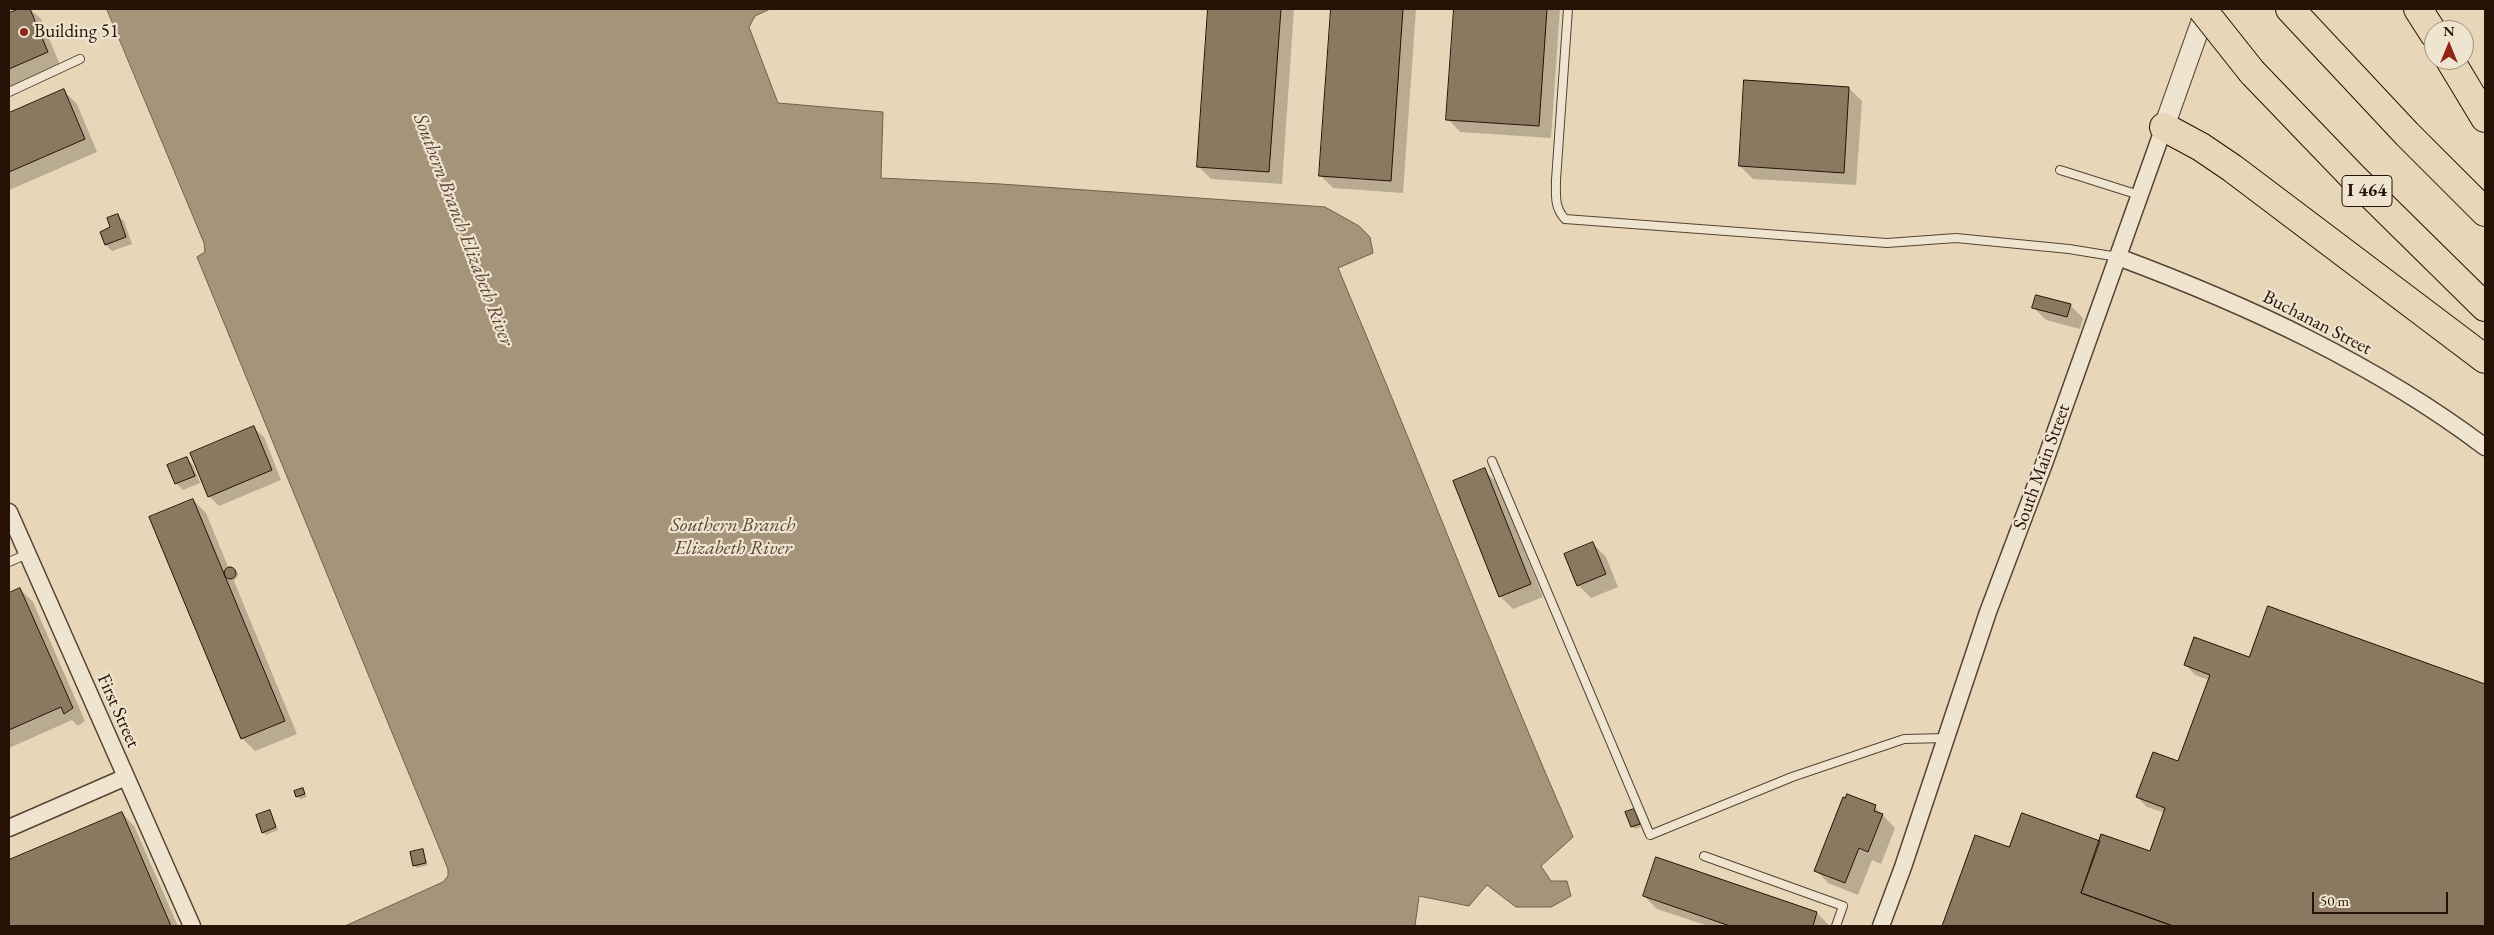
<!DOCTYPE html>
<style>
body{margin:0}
#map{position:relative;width:2494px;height:935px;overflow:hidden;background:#e7d6b7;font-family:"EB Garamond",serif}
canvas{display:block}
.frame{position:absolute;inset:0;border:10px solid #251204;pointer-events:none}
.north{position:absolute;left:2424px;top:20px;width:50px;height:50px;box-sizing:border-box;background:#efe4d0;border:1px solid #9e907e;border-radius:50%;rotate:0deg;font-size:14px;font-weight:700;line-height:20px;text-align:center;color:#251204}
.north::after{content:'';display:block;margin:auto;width:18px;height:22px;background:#8f2418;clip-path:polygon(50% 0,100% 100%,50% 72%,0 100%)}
.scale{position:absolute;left:2312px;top:892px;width:136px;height:22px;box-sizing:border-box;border:2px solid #251204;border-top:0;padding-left:6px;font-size:15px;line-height:18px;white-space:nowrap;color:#251204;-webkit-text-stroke:4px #efe4d0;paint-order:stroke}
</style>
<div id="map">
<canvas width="2494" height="935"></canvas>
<div class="frame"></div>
<div class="north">N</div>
<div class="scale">50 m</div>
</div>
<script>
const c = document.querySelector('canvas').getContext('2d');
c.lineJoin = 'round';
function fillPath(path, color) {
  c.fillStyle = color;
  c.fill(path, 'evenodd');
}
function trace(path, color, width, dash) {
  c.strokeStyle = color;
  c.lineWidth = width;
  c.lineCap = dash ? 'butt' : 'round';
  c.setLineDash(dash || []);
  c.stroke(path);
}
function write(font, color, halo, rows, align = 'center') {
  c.font = font + ' "EB Garamond",serif';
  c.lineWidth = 4.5;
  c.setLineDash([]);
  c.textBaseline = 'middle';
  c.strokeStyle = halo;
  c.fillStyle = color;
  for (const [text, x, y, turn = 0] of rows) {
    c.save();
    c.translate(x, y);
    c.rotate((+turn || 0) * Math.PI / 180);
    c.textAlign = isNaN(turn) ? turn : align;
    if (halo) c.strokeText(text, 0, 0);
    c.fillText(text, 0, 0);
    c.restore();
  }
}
const water = new Path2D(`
 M107,9h663l-15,7 -6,11 29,76 105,9 -2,66 120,6 324,23 34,19 11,11 3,16 -35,15c80,189 153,381 235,569l-32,29 10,15h16l4,15 -20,11h-35l-29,-22 -18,21 -50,-10 -4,30h-1070l98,-44 5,-6v-7l-251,-612 8,-5 -1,-9z`);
fillPath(water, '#a5937a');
trace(water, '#725f4b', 1);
fillPath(new Path2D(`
 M22,9h8l11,10 19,46 -51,22v-73z
 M1210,9h84l-12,175 -71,-5 -13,-13z
 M1332,9h84l-13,184 -70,-5 -13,-13z
 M1455,9h105l-9,129 -91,-6 -12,-13z
 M1849,88l13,13 -6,84 -103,-6 -13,-13z
 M64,91l13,13 20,48 -88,38v-75z
 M117,215l7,6 8,23 -20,7 -6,-6z
 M2070,305l13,13 -3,11 -34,-9 -13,-13z
 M254,428l10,9 17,43 -62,26 -10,-10z
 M186,458l7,7 7,18 -17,7 -6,-6 -8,-19z
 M1484,470l13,13 46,114 -30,12 -13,-13z
 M193,500l13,13 23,56 2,-1 8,6 -5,7 63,153 -42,17 -13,-13z
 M1593,544l13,13 12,30 -27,11 -13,-13z
 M20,589l13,13 52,119 -7,5 -6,-6 -63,28v-154z
 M2269,607l216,79v240h-542l33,-89 34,12 91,-7 50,11 14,-40 -18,-6 -10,-10 42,-34 30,-83 -14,-5 -9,-10 64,-6z
 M302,789l5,8 -7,2 -3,-3z
 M1875,807l20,21 -14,36 -9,-4 -14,35 -30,-12 -12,-13z
 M1634,810l8,16 -7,3 -3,-3z
 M269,811l9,19 -12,5 -3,-3z
 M122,813l12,13 44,100h-169v-65z
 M422,851l6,14 -11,3 -3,-3z
 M1657,858l160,55 13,13h-122l-51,-17 -13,-13z`), '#0003');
const building = new Path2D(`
 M19,9h11l18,43 -39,17v-56z
 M1208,9h73l-12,163 -72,-5z
 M1331,9h72l-12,172 -72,-5z
 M1454,9h93l-8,117 -93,-6z
 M1744,80l105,7 -5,86 -105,-7z
 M64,89l21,50 -76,33v-59z
 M118,214l8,23 -21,8 -5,-13 10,-5 -3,-9z
 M2036,295l35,9 -4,13 -35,-9z
 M254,426l18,44 -64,27 -18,-44z
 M187,457l8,19 -20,8 -8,-19z
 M1485,468l46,116 -32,13 -46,-116z
 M193,499l92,222 -44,18 -92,-222z
 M1593,542l13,32 -29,12 -13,-32z
 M224 573a6 6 0 1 1 12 0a6 6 0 1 1-12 0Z
 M20,588l53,120 -9,6 -3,-7 -52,23v-137z
 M2268,606l217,78v242h-312l-92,-33 20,-59 49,17 15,-43 -29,-11 17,-45 25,9 32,-86 -26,-10 10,-28 55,20z
 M303,788l2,6 -9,3 -2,-6z
 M1847,794l29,11 -2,6 9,3 -15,38 -9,-4 -14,35 -31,-12 29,-74 2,1z
 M1634,809l6,15 -9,3 -6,-15z
 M270,810l6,17 -14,6 -6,-18z
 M122,812l49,114h-162v-66z
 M2022,813l78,28 -19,52 92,33h-231l33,-91 34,12z
 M423,849l3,14 -13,3 -3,-14z
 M1656,857l161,55 -4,14h-83l-87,-30z`);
fillPath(building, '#8a7861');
trace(building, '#251204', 1);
const service = new Path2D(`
 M1568,9l-12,171c0,15 -2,27 9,39l322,24 69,-5 113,11 49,8
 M9,92l71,-33
 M2060,170l79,25
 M1492,461l158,374 142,-58 112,-38 42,-1
 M9,562l18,-8
 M1704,856l139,50 -7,20`);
const minor = new Path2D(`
 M2118,257c129,48 257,107 367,190
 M9,512l183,414
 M9,828l117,-51
 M1881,926l22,-59 85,-255 57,-151 119,-334`);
const tertiary = new Path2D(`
 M2164,127l42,-118`);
const motorway = new Path2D(`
 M2290,9l117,125 78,78
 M2418,9l16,25
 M2450,60l35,58
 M2252,72l101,105 132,130
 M2164,127l37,20 31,21 253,191`);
trace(service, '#564331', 10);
trace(minor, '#564331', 19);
trace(tertiary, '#564331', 22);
trace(motorway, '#251204', 30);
trace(service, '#efe4d0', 8);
trace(minor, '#efe4d0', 16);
trace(tertiary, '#efe4d0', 20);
trace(motorway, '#e7d6b7', 28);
const motorwayBridge = new Path2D(`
 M2202,9l50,63`);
trace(motorwayBridge, '#251204', 30, []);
trace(motorwayBridge, '#e7d6b7', 28);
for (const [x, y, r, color] of [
 [24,32,5,"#8f2418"]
]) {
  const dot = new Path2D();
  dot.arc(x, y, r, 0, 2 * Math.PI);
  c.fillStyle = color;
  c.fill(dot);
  trace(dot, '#efe4d0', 2);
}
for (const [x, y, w] of [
 [2367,191,50]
]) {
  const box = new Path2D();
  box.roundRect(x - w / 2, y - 15.5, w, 31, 4);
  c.fillStyle = '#efe4d0';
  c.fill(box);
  trace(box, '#251204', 1);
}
write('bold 18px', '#251204', null, [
 ["I 464",2367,191]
]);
write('19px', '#251204', '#efe4d0', [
 ["Building 51",34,32]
], 'left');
write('19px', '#251204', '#efe4d0', [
 ["Buchanan Street",2317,323,27],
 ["South Main Street",2042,467,-70],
 ["First Street",118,711,66]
]);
write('italic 20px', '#584633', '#efe4d0', [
 ["Southern Branch Elizabeth River",463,230,69],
 ["Southern Branch",733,526],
 ["Elizabeth River",733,549]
]);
</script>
